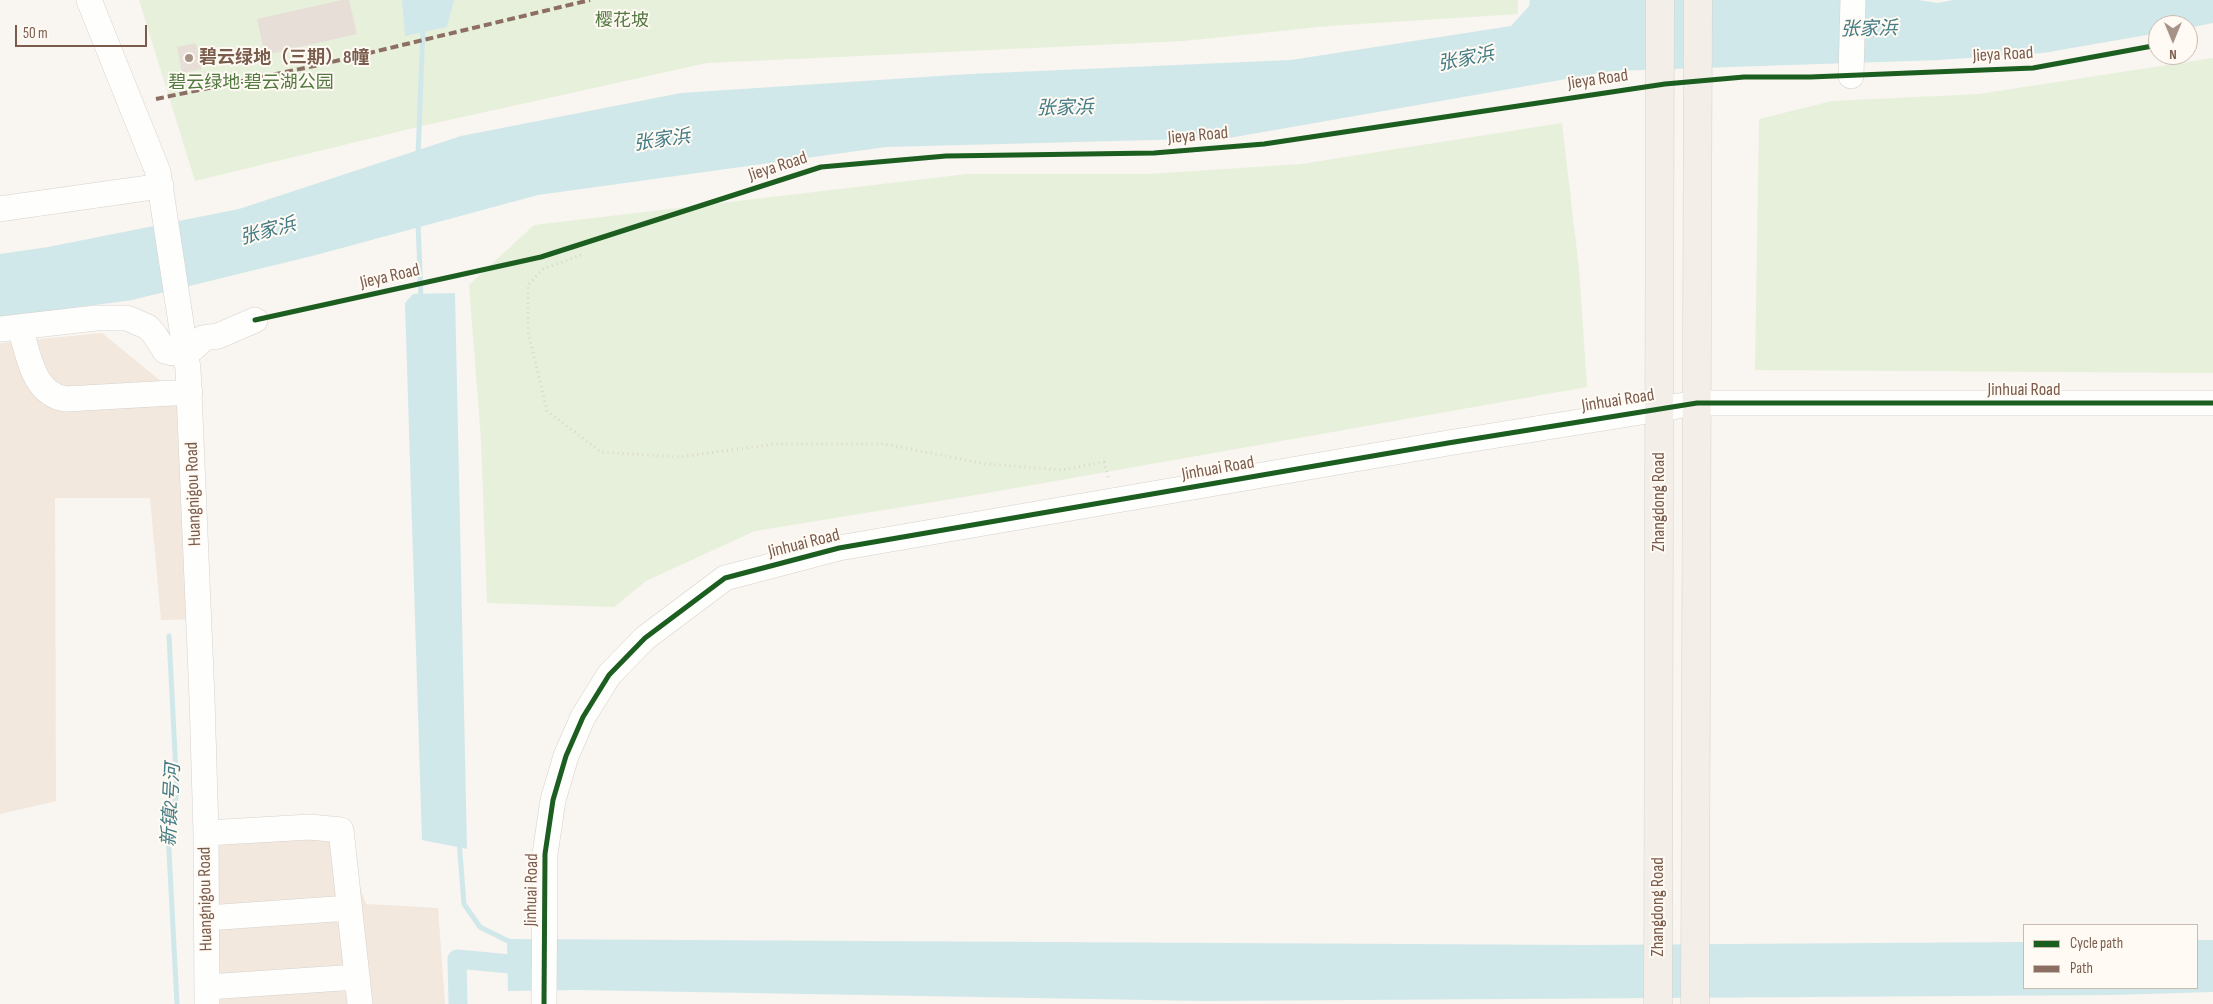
<!DOCTYPE html>
<meta charset="utf-8">
<style>
body{margin:0}
#map{position:relative;width:2213px;height:1004px;overflow:hidden;background:#f9f5f0;font-family:"Sofia Sans Condensed",sans-serif}
canvas{display:block}
.legend{position:absolute;left:2023px;top:924px;width:175px;height:65px;box-sizing:border-box;background:#fffaf3;border:1px solid #cabbb1;margin:0;padding:6px 9px;list-style:none;font-size:15px;color:#7a5c4d}
.legend li{display:flex;align-items:center;gap:10px;height:25px}
.legend b{width:25px;border:1px solid #cabbb1}
.north{position:absolute;left:2148px;top:15px;width:50px;height:50px;box-sizing:border-box;background:#fffaf3;border:1px solid #cabbb1;border-radius:50%;rotate:180deg;font-size:14px;font-weight:700;line-height:20px;text-align:center;color:#7a5c4d}
.north::after{content:'';display:block;margin:auto;width:18px;height:22px;background:#a69286;clip-path:polygon(50% 0,100% 100%,50% 72%,0 100%)}
.scale{position:absolute;left:15px;top:25px;width:132px;height:22px;box-sizing:border-box;border:2px solid #7a5c4d;border-top:0;padding-left:6px;font-size:15px;line-height:18px;white-space:nowrap;color:#7a5c4d;-webkit-text-stroke:4px #fffaf3;paint-order:stroke}
</style>
<div id="map">
<canvas width="2213" height="1004"></canvas>
<ul class="legend">
<li><b style="height:6px;background:#1b5e20"></b>Cycle path</li>
<li><b style="height:6px;background:#8d6e63"></b>Path</li>
</ul>
<div class="north">N</div>
<div class="scale">50 m</div>
</div>
<script>
const c = document.querySelector('canvas').getContext('2d');
c.lineJoin = 'round';
function fillPath(path, color) {
  c.fillStyle = color;
  c.fill(path, 'evenodd');
}
function trace(path, color, width, dash) {
  c.strokeStyle = color;
  c.lineWidth = width;
  c.lineCap = dash ? 'butt' : 'round';
  c.setLineDash(dash || []);
  c.stroke(path);
}
function write(font, color, halo, rows, align = 'center') {
  c.font = font + ' "Sofia Sans Condensed","Noto Sans SC",sans-serif';
  c.lineWidth = 4;
  c.setLineDash([]);
  c.textBaseline = 'middle';
  c.strokeStyle = halo;
  c.fillStyle = color;
  for (const [text, x, y, turn = 0] of rows) {
    c.save();
    c.translate(x, y);
    c.rotate((+turn || 0) * Math.PI / 180);
    c.textAlign = isNaN(turn) ? turn : align;
    if (halo) c.strokeText(text, 0, 0);
    c.fillText(text, 0, 0);
    c.restore();
  }
}
fillPath(new Path2D(`
 M102,333l88,72 5,214 -34,1 -11,-122h-95l1,303 -56,13v-471z
 M342,838l24,66 72,4 7,96h-233l-3,-163z`), '#f2e8de');
fillPath(new Path2D(`
 M139,0h1379v14l-189,12 -145,15 -477,22 -281,62 -231,56z
 M2213,58v315l-458,-3 4,-251 73,-18 147,-7z
 M1562,123l17,146 8,118 -617,109 -215,35 -109,50 -32,26 -127,-4 -6,-164 -12,-154 65,-60 433,-51h182l152,-10z`), '#e7f0db');
fillPath(new Path2D(`
 M402,0h52l-7,27 -42,9z
 M1530,0h388l20,3 15,-3h260v23l-25,5v-3h-30v8l-115,20 -104,7 -327,11 -383,67 -343,9 -348,48 -222,60 -184,45 -132,18v-64l48,-7 191,-38 222,-73 220,-43 289,-19 321,-14 220,-34 18,-20z
 M455,293l12,556 -45,-9 -17,-537 8,-9z
 M507,939l1078,6 439,-3v46h173v-48h16v52l-101,3 -906,6 -628,-11 -70,1z`), '#d0e8ea');
trace(new Path2D(`
 M418,156l5,-129
 M418,222l3,77
 M169,636l8,157 -9,39 9,172
 M459,841l5,63 16,23 32,16`), '#d0e8ea', 5);
trace(new Path2D(`
 M458,1004l-1,-45 75,7`), '#d0e8ea', 19);
fillPath(new Path2D(`
 M342,0h7l8,34 -92,21 -8,-36z
 M196,43l6,26 -20,4 -5,-26z`), '#e6ded7');
const minor = new Path2D(`
 M89,0l69,172 30,197 14,329 4,135 1,171
 M1851,76l2,-76
 M0,209l161,-23
 M20,327c8,26 13,68 46,72l124,-7
 M0,329l96,-11h31l21,9 7,8 10,16c17,6 28,1 38,-13l15,-2 37,-16
 M206,833l104,-6 31,3 19,174
 M207,918l142,-10
 M207,987l150,-10
 M544,1004l1,-150 8,-54 13,-44 17,-39 26,-42 36,-37 80,-60 114,-30 609,-105 249,-40h516`);
const major = new Path2D(`
 M1658,1004l2,-1004
 M1695,1004l3,-1004`);
trace(minor, '#d7d1cb', 26);
trace(major, '#dad1cc', 29);
trace(new Path2D(`
 M581,255l-38,14 -15,16v46l19,80 54,41 78,5 96,-13h109l102,20 76,6 42,-8 5,18`), '#dcd5d0', 3, [1, 4]);
trace(minor, '#fefefd', 25);
trace(major, '#f3eee8', 28);
trace(new Path2D(`
 M156,99l163,-34 271,-65`), '#8d6e63', 4, [8, 4]);
trace(new Path2D(`
 M255,320l286,-63 280,-90 125,-11 208,-3 110,-9 401,-60 79,-7h66l223,-9 125,-23
 M544,1004l1,-150 8,-54 13,-44 17,-39 26,-42 36,-37 80,-60 114,-30 609,-105 249,-40h516`), '#1b5e20', 5);
for (const [x, y, r, color] of [
 [189,58,5,"#a69286"]
]) {
  const dot = new Path2D();
  dot.arc(x, y, r, 0, 2 * Math.PI);
  c.fillStyle = color;
  c.fill(dot);
  trace(dot, '#fffaf3', 2);
}
write('18px', '#537a41', '#fffaf3', [
 ["樱花坡",622,21],
 ["碧云绿地·碧云湖公园",251,83]
]);
write('18px', '#7a5c4d', '#fffaf3', [
 ["Jieya Road",2003,55,-3],
 ["Jieya Road",1598,80,-8],
 ["Jieya Road",1198,136,-5],
 ["Jieya Road",778,167,-18],
 ["Jieya Road",390,277,-13],
 ["Jinhuai Road",2024,390],
 ["Jinhuai Road",1618,401,-9],
 ["Jinhuai Road",1218,469,-10],
 ["Huangnigou Road",194,494,-92],
 ["Zhangdong Road",1659,502,-90],
 ["Jinhuai Road",804,544,-14],
 ["Jinhuai Road",532,890,-89],
 ["Huangnigou Road",206,899,-91],
 ["Zhangdong Road",1658,907,-90]
]);
write('bold 18px', '#7a5c4d', '#fffaf3', [
 ["碧云绿地（三期）8幢",199,58]
], 'left');
write('italic 19px', '#437c86', '#fffaf3', [
 ["张家浜",1869,30,-1],
 ["张家浜",1466,60,-11],
 ["张家浜",1065,109,-1],
 ["张家浜",662,141,-8],
 ["张家浜",268,232,-15],
 ["新镇2号河",172,805,-87]
]);
</script>
